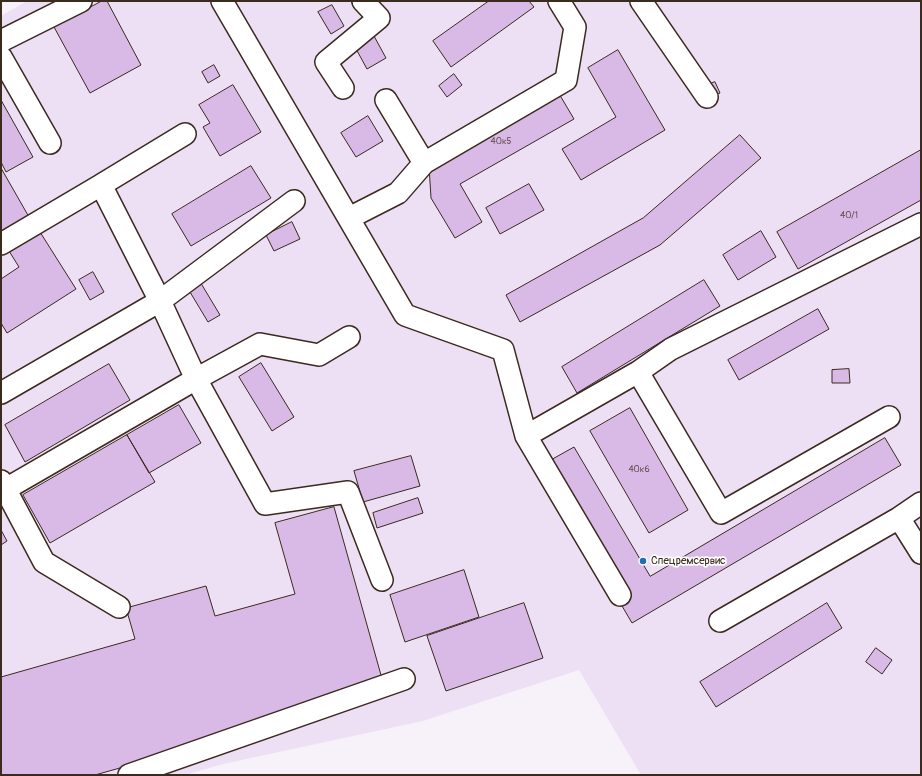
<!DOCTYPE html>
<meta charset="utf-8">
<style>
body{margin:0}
#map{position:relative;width:922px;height:776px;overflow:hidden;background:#f7f1fa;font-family:Pangolin,sans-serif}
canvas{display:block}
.frame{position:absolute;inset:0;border:2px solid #3b2a1e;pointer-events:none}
</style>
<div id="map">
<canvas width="922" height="776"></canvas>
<div class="frame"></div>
</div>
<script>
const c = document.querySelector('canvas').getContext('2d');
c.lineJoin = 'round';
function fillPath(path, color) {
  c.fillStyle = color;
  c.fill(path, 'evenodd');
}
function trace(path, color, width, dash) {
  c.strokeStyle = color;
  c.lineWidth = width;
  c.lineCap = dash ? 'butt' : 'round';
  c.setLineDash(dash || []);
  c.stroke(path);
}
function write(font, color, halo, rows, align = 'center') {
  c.font = font + ' Pangolin,sans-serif';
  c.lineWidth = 3.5;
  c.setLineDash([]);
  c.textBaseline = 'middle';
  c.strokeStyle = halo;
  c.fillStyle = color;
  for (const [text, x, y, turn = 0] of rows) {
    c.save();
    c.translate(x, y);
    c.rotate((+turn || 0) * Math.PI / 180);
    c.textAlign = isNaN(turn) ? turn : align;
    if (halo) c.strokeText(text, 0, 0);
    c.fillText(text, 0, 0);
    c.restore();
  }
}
fillPath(new Path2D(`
 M27,1h894v774h-280l-62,-105 -156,51 -200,43 -38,11h-184v-759z`), '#eee0f4');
const building = new Path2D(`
 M102,1h5l34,64 -51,28 -36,-66z
 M489,1h40l5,6 -83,60 -18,-26z
 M332,5l12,21 -13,8 -13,-22z
 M374,36l12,22 -19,11 -12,-22z
 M618,50l47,80 -84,50 -19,-31 54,-32 -28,-49z
 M214,65l6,11 -12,7 -6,-11z
 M454,74l8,11 -15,12 -8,-11z
 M715,82l5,11 -10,4 -5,-11z
 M233,85l28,47 -41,24 -17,-29 7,-4 -11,-18z
 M558,92l16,27 -114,65 22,38 -27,16 -24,-40 -2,-32z
 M1,100l32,57 -27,15 -5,-10z
 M368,116l15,25 -27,16 -15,-24z
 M740,135l21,23 -101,87 -140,77 -14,-27 137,-77z
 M921,150v50l-123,69 -21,-37z
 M251,166l20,32 -80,48 -19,-32z
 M1,168l28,49 -28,17z
 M529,184l15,26 -44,24 -14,-26z
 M292,222l8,17 -26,12 -8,-16z
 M761,231l15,26 -38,23 -15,-25z
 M40,232l36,57 -69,44 -6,-10v-44l18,-12 -10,-16z
 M93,272l11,20 -14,8 -11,-20z
 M199,280l21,35 -12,7 -21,-35z
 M704,280l16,26 -143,87 -15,-26z
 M818,309l11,20 -90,51 -11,-20z
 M261,363l33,54 -22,14 -33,-54z
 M109,364l21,36 -105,62 -20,-37z
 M849,369l1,14h-18v-13z
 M179,405l22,38 -52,30 -22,-38z
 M630,408l58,102 -39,23 -59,-102z
 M127,435l28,47 -105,61 -27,-48z
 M885,438l16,27 -269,158 -92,-157 34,-19 76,129z
 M411,456l9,30 -57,16 -9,-31z
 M418,498l5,15 -46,15 -4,-15z
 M334,507l52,186 -291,82h-94v-98l134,-38 -9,-31 80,-22 9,30 80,-22 -20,-71z
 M1,530l6,11 -6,4z
 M464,570l15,47 -74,25 -15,-47z
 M524,603l19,55 -97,33 -19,-55z
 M827,603l15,25 -126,79 -16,-25z
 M876,648l16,12 -10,14 -16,-12z`);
fillPath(building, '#d9bae7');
trace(building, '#3b2a1e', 1);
const minor = new Path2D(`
 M222,1l183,314 98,35 23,86 94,159
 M641,1l66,96
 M1,41l80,-40
 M1,57l49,86
 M343,88l-17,-26 53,-44 -16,-17
 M386,100l38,63
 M101,185l84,-51
 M349,218l49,-25 26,-30 142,-83 9,-53 -16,-26
 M1,244l100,-59 59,116 36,78 69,125 83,-12 34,88
 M638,372l83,141 168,-96
 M1,393l159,-92 134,-100
 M526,436l112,-64 33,-23 250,-125
 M1,481l43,81 75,45
 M4,490l192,-111 64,-35 59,11 30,-18
 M899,518l22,35
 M720,621l179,-103 22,-15
 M129,775l275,-96`);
trace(minor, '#3b2a1e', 24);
trace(minor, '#fff', 21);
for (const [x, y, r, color] of [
 [643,561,4,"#1f6fb2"]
]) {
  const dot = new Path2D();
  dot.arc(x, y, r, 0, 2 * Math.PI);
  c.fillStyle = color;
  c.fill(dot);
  trace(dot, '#fff', 1.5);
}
write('9px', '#624e50', null, [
 ["40к5",501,142],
 ["40/1",849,216],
 ["40к6",639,470]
]);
write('11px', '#3b2a1e', '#fff', [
 ["Спецремсервис",651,561]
], 'left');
</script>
